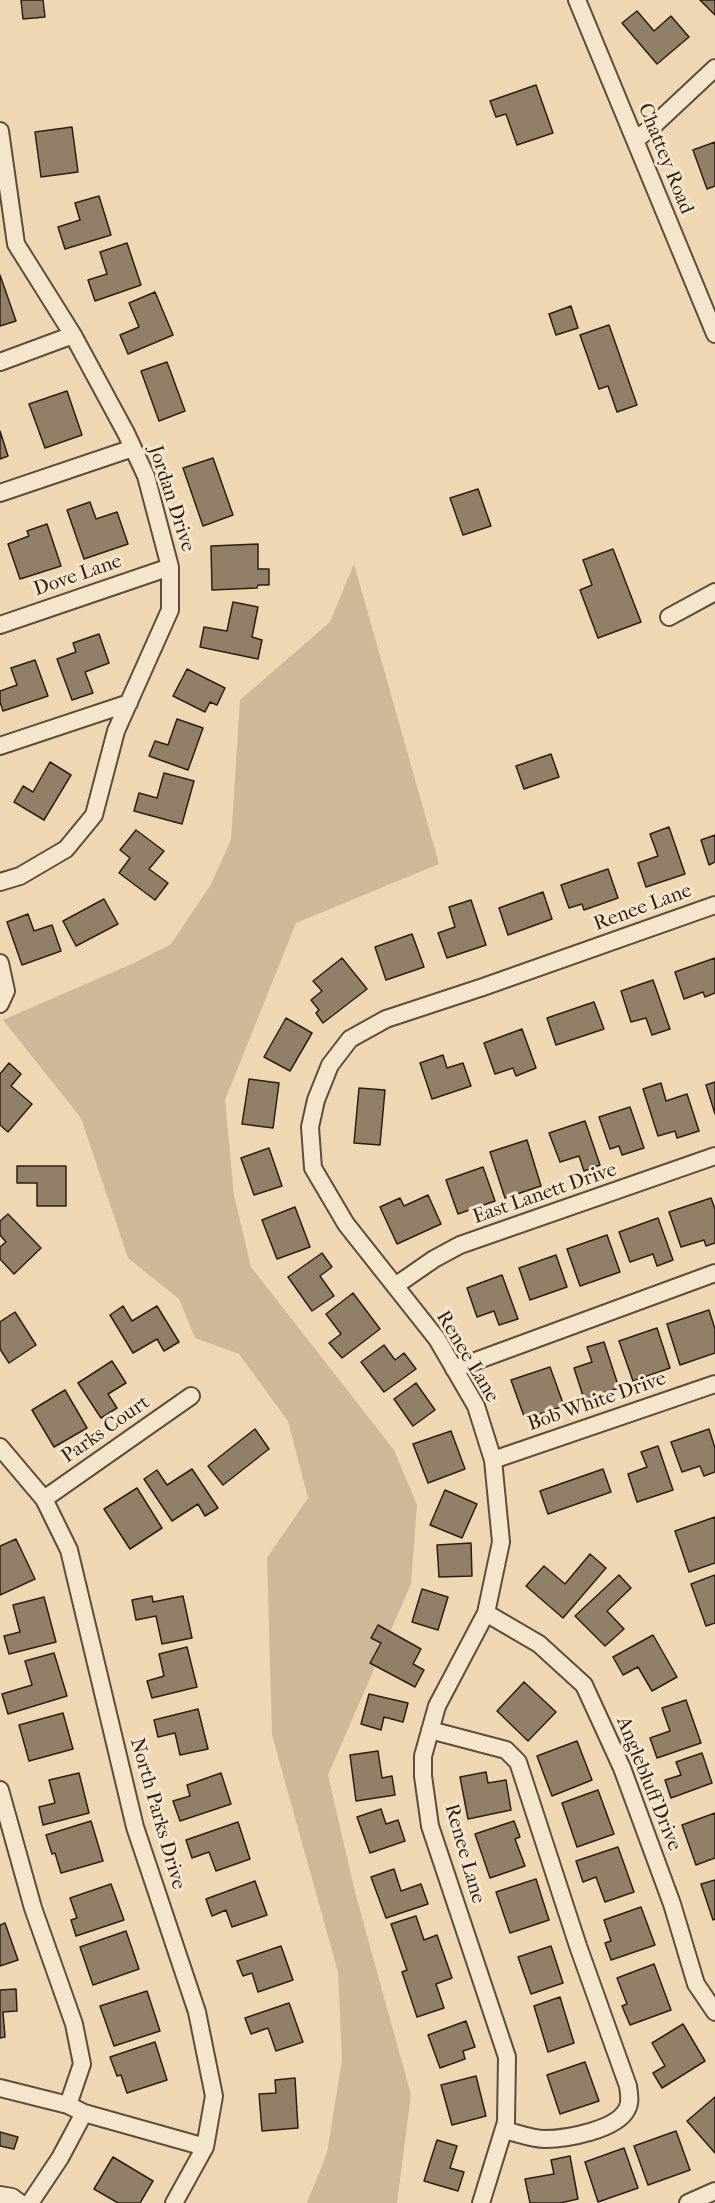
<!DOCTYPE html>
<style>
body{margin:0}
canvas{display:block;background:#efd7b1}
</style>
<canvas width="715" height="2203"></canvas>
<script>
const c = document.querySelector('canvas').getContext('2d');
c.lineJoin = 'round';
function fillPath(path, color) {
  c.fillStyle = color;
  c.fill(path, 'evenodd');
}
function trace(path, color, width, dash) {
  c.strokeStyle = color;
  c.lineWidth = width;
  c.lineCap = dash ? 'butt' : 'round';
  c.setLineDash(dash || []);
  c.stroke(path);
}
function write(font, color, halo, rows, align = 'center') {
  c.font = font + ' "IM FELL French Canon",serif';
  c.lineWidth = 6;
  c.setLineDash([]);
  c.textBaseline = 'middle';
  c.strokeStyle = halo;
  c.fillStyle = color;
  for (const [text, x, y, turn = 0] of rows) {
    c.save();
    c.translate(x, y);
    c.rotate((+turn || 0) * Math.PI / 180);
    c.textAlign = isNaN(turn) ? turn : align;
    if (halo) c.strokeText(text, 0, 0);
    c.fillText(text, 0, 0);
    c.restore();
  }
}
fillPath(new Path2D(`
 M354,564l85,300 -143,59 -71,177 9,95 17,72 143,183 23,55 -6,79 -83,191 27,117 56,203 -14,108h-90l20,-50 15,-93 -4,-88 -66,-237 -5,-177 41,-60 -20,-77 -49,-67 -44,-16 -16,-39 -51,-41 -47,-140 -78,-98 131,-57 37,-19 39,-58 21,-46 9,-140 90,-78z`), '#ceb897');
const building = new Path2D(`
 M21,0h22l2,17 -22,2z
 M700,0h15v15z
 M637,11l17,20 17,-15 18,21 -32,27 -35,-41z
 M536,85l17,48 -36,12 -11,-31 -10,3 -6,-16z
 M72,127l6,45 -37,5 -6,-45z
 M715,142v44l-8,3 -14,-39z
 M99,196l12,39 -46,14 -7,-22 22,-7 -5,-17z
 M127,243l14,42 -46,16 -7,-21 19,-6 -7,-22z
 M0,275l16,46 -16,5z
 M155,292l18,43 -45,19 -8,-19 19,-8 -10,-24z
 M571,306l7,22 -22,7 -7,-21z
 M609,325l28,80 -20,7 -9,-26 -9,3 -19,-54z
 M167,362l18,49 -26,10 -18,-50z
 M67,391l15,44 -37,13 -16,-44z
 M0,431l8,25 -8,3z
 M213,458l20,57 -30,11 -20,-58z
 M478,489l13,37 -28,9 -13,-37z
 M90,502l6,17 21,-7 11,32 -44,15 -17,-49z
 M47,524l14,42 -41,13 -12,-35 21,-8 -2,-5z
 M258,544v25h11v16h-11l-1,3 -45,2 -1,-44z
 M613,549l28,73 -43,16 -18,-48 12,-5 -9,-25z
 M233,602l25,5 -6,30 10,3 -4,19 -58,-12 4,-20 23,4z
 M99,634l10,29 -24,9 8,21 -21,7 -15,-41 19,-7 -3,-9z
 M35,660l13,36 -45,15 -3,-9v-11l17,-6 -6,-17z
 M187,669l38,19 -8,17 -7,-3 -5,10 -32,-16z
 M177,719l26,9 -15,42 -39,-14 6,-15 13,4z
 M551,754l8,23 -35,12 -8,-23z
 M50,762l21,13 -27,45 -30,-18 9,-16 10,6z
 M164,773l30,8 -12,43 -48,-13 5,-18 18,5z
 M669,827l16,47 -39,13 -8,-24 20,-7 -8,-22z
 M136,830l28,21 -15,18 19,14 -13,17 -36,-27 11,-15 -10,-8z
 M715,835v27l-6,3 -8,-25z
 M608,869l10,29 -34,12 -2,-6 -13,4 -8,-23z
 M543,892l9,27 -44,16 -9,-27z
 M104,899l14,25 -42,22 -13,-25z
 M471,900l15,45 -39,13 -9,-25 17,-6 -6,-20z
 M28,914l6,17 18,-6 9,26 -39,14 -15,-43z
 M412,934l12,33 -38,13 -11,-33z
 M342,958l25,31 -44,34 -7,-10 3,-3 -8,-10 11,-9 -9,-10z
 M715,958v35l-10,4 -2,-5 -19,7 -9,-27z
 M653,980l17,49 -18,6 -6,-17 -15,4 -10,-31z
 M594,1002l10,27 -48,16 -9,-27z
 M286,1018l26,15 -22,38 -26,-14z
 M522,1029l14,39 -20,8 -3,-8 -18,6 -11,-31z
 M443,1055l4,13 16,-5 8,23 -39,13 -12,-36z
 M9,1063l12,11 -10,12 21,18 -24,28 -8,-7v-51z
 M249,1079l30,4 -6,45 -31,-4z
 M715,1082v32l-9,-29z
 M661,1083l5,18 21,-7 12,37 -22,7 -2,-7 -17,5 -15,-47z
 M359,1088l26,2 -5,55 -26,-2z
 M630,1107l14,41 -22,7 -3,-9 -9,3 -11,-32z
 M585,1121l15,44 -16,6 -5,-15 -19,6 -11,-29z
 M527,1140l14,46 -36,12 -15,-46z
 M269,1148l13,38 -28,9 -13,-37z
 M17,1166h49v40h-29v-23h-20z
 M483,1167l12,34 -37,13 -12,-34z
 M428,1195l13,29 -44,20 -17,-37 20,-9 4,8z
 M711,1198l4,11v34l-9,3 -2,-6 -23,7 -12,-35z
 M295,1207l15,40 -33,12 -15,-39z
 M8,1214l33,34 -27,26 -14,-15v-12l6,-5 -6,-7v-14z
 M658,1218l15,42 -16,6 -4,-12 -23,8 -11,-30z
 M607,1235l13,37 -40,14 -13,-37z
 M322,1253l10,14 -12,9 14,20 -22,15 -24,-34z
 M556,1255l11,32 -37,13 -11,-32z
 M502,1275l16,44 -19,6 -5,-14 -17,6 -10,-29z
 M353,1293l27,36 -38,29 -13,-15 12,-9 -15,-20z
 M123,1306l9,15 25,-15 22,36 -15,9 -7,-12 -24,14 -23,-38z
 M709,1310l6,19v24l-35,12 -13,-41z
 M15,1312l21,33 -27,18 -9,-14v-27z
 M657,1328l13,40 -37,13 -14,-40z
 M604,1342l15,46 -35,11 -10,-31 18,-6 -5,-15z
 M384,1345l11,15 9,-7 12,16 -32,23 -23,-30z
 M112,1361l14,22 -18,11 9,14 -16,10 -23,-35z
 M550,1367l14,39 -39,13 -14,-39z
 M416,1383l19,27 -22,16 -19,-27z
 M65,1390l22,38 -33,19 -22,-37z
 M255,1429l14,20 -46,36 -15,-19z
 M709,1429l6,19v24l-11,4 -4,-10 -18,6 -11,-30z
 M451,1431l14,38 -37,14 -15,-39z
 M658,1446l15,44 -36,12 -9,-28 19,-7 -6,-15z
 M192,1469l26,39 -13,8 -7,-12 -26,17 -28,-42 13,-9 10,15z
 M603,1469l8,23 -63,22 -8,-23z
 M137,1488l25,40 -32,21 -26,-40z
 M445,1490l32,14 -15,34 -32,-13z
 M715,1517v46l-26,9 -14,-41z
 M16,1539l19,40 -35,16v-49z
 M471,1543l1,33 -33,1 -2,-32z
 M590,1554l16,14 -43,50 -37,-32 18,-20 21,18z
 M619,1575l12,13 -24,23 17,18 -19,17 -30,-30z
 M715,1575v48l-9,3 -15,-42z
 M422,1589l26,8 -10,33 -26,-8z
 M152,1596l1,6 30,-6 9,42 -30,6 -6,-28 -20,4 -4,-20z
 M44,1597l12,45 -47,12 -5,-18 16,-4 -7,-27z
 M378,1625l43,24 -8,15 11,6 -9,17 -45,-24 11,-20 -10,-5z
 M653,1635l24,42 -25,14 -14,-24 -15,8 -10,-18z
 M187,1647l10,40 -45,11 -5,-17 17,-5 -5,-22z
 M54,1653l13,43 -59,18 -6,-20 30,-9 -7,-24z
 M524,1682l32,30 -28,29 -31,-30z
 M369,1694l39,9 -5,19 -19,-5 -3,13 -20,-6z
 M686,1700l15,43 -44,15 -7,-20 20,-7 -8,-23z
 M198,1709l10,40 -28,6 -5,-22 -17,4 -4,-17z
 M63,1713l10,36 -44,12 -10,-36z
 M577,1741l15,39 -40,16 -15,-40z
 M378,1751l4,27 10,-2 3,19 -39,6 -6,-46z
 M702,1753l10,30 -41,15 -6,-18 16,-5 -5,-13z
 M486,1772l2,11 18,-3 5,30 -43,9 -8,-42z
 M79,1773l10,40 -46,12 -4,-18 16,-4 -6,-23z
 M221,1773l10,31 -51,17 -7,-20 17,-5 -3,-11z
 M598,1790l16,44 -37,13 -15,-44z
 M381,1809l5,15 12,-4 7,21 -35,12 -13,-36z
 M715,1813v45l-19,7 -14,-40z
 M91,1821l12,40 -42,12 -6,-20 -3,1 -6,-19z
 M514,1821l6,16 -5,2 10,27 -35,12 -15,-44z
 M238,1822l12,37 -34,12 -7,-19 -17,6 -6,-18z
 M618,1847l16,45 -29,10 -9,-25 -13,5 -7,-21z
 M394,1869l7,22 20,-7 7,20 -42,14 -15,-41z
 M536,1879l13,41 -39,13 -14,-41z
 M715,1880v39l-2,1 -12,-36z
 M255,1881l12,34 -35,12 -6,-17 -14,6 -6,-17z
 M111,1884l13,36 -48,16 -5,-16 6,-2 -7,-20z
 M641,1907l14,38 -44,15 -6,-17 6,-2 -7,-21z
 M416,1916l8,24 13,-5 15,43 -16,6 8,24 -27,9 -15,-45 5,-2 -16,-46z
 M5,1923l13,37 -18,6v-41z
 M126,1931l13,38 -46,16 -13,-38z
 M281,1946l12,34 -35,12 -6,-19 -9,3 -6,-15z
 M551,1946l12,37 -32,11 -13,-37z
 M654,1964l17,46 -41,15 -8,-19 5,-2 -10,-26z
 M16,1989l1,22 -14,1 2,25 -5,1v-48z
 M147,1991l13,40 -46,15 -14,-40z
 M560,1997l14,46 -26,9 -14,-46z
 M289,2003l14,39 -27,9 -8,-23 -17,6 -6,-16z
 M466,2021l9,26 -12,4 2,8 -25,9 -12,-33z
 M683,2024l22,37 -43,27 -9,-15 12,-7 -13,-23z
 M155,2042l12,38 -40,13 -6,-18 -4,1 -7,-19z
 M585,2062l14,39 -39,13 -13,-39z
 M476,2076l10,40 -34,9 -11,-40z
 M295,2078l3,50 -36,3 -3,-37 17,-1 -1,-13z
 M715,2097v56l-28,-32z
 M676,2131l14,39 -42,15 -14,-39z
 M0,2132l18,5 -4,12 -14,-3z
 M437,2140l20,6 -7,22 14,4 -6,19 -34,-10z
 M624,2148l14,40 -40,14 -13,-40z
 M570,2156l8,43 -18,4h-30l-5,-24 29,-5 -3,-14z
 M113,2157l40,24 -13,22h-22l-24,-14z`);
fillPath(building, '#917f68');
trace(building, '#2b1f18', 1.5);
const minor = new Path2D(`
 M577,0l138,334
 M0,131l16,113 57,91 53,98 20,43 24,91v43l-54,121 -22,84 -28,34 -46,27 -20,6
 M635,140l16,-12 64,-60
 M0,362l73,-27
 M0,493l133,-45
 M669,617l46,-25
 M0,625l170,-58
 M0,746l129,-43
 M0,963l6,28 -6,13
 M395,1286l39,-27 26,-14 255,-89
 M454,1369l261,-96
 M0,1447l44,52 25,51 66,277 62,185 17,84 -9,51 -31,56
 M493,1460l222,-76
 M44,1499l147,-103
 M486,1613l53,31 45,41 38,83 50,136 24,80 19,28
 M430,1730l76,20 12,12 60,184 50,140c1,8 3,16 -1,23 -10,21 -61,30 -82,30 -13,0 -28,-6 -41,-9
 M0,1790l33,118 41,116 8,40 -14,41
 M0,2088l68,17 16,8 121,34
 M0,2195l12,2 8,6
 M30,2203l30,-45 24,-45
 M481,2203l25,-81 1,-65 -77,-231 -7,-50v-20l14,-50 49,-93 15,-71 -8,-82 -17,-54 -39,-67 -91,-115 -33,-56 -3,-41 6,-27 14,-35 20,-26 36,-20 97,-32 232,-82
 M688,2203l27,-12`);
trace(minor, '#5c4d3e', 20);
trace(minor, '#f5e5cc', 16);
write('20px', '#2b1f18', '#f5e5cc', [
 ["Chattey Road",665,159,68],
 ["Jordan Drive",171,499,72],
 ["Dove Lane",78,576,-19],
 ["Renee Lane",643,908,-20],
 ["East Lanett Drive",545,1194,-19],
 ["Renee Lane",467,1357,59],
 ["Bob White Drive",597,1402,-19],
 ["Parks Court",106,1430,-35],
 ["Anglebluff Drive",648,1784,68],
 ["North Parks Drive",157,1814,74],
 ["Renee Lane",464,1854,74]
]);
</script>
